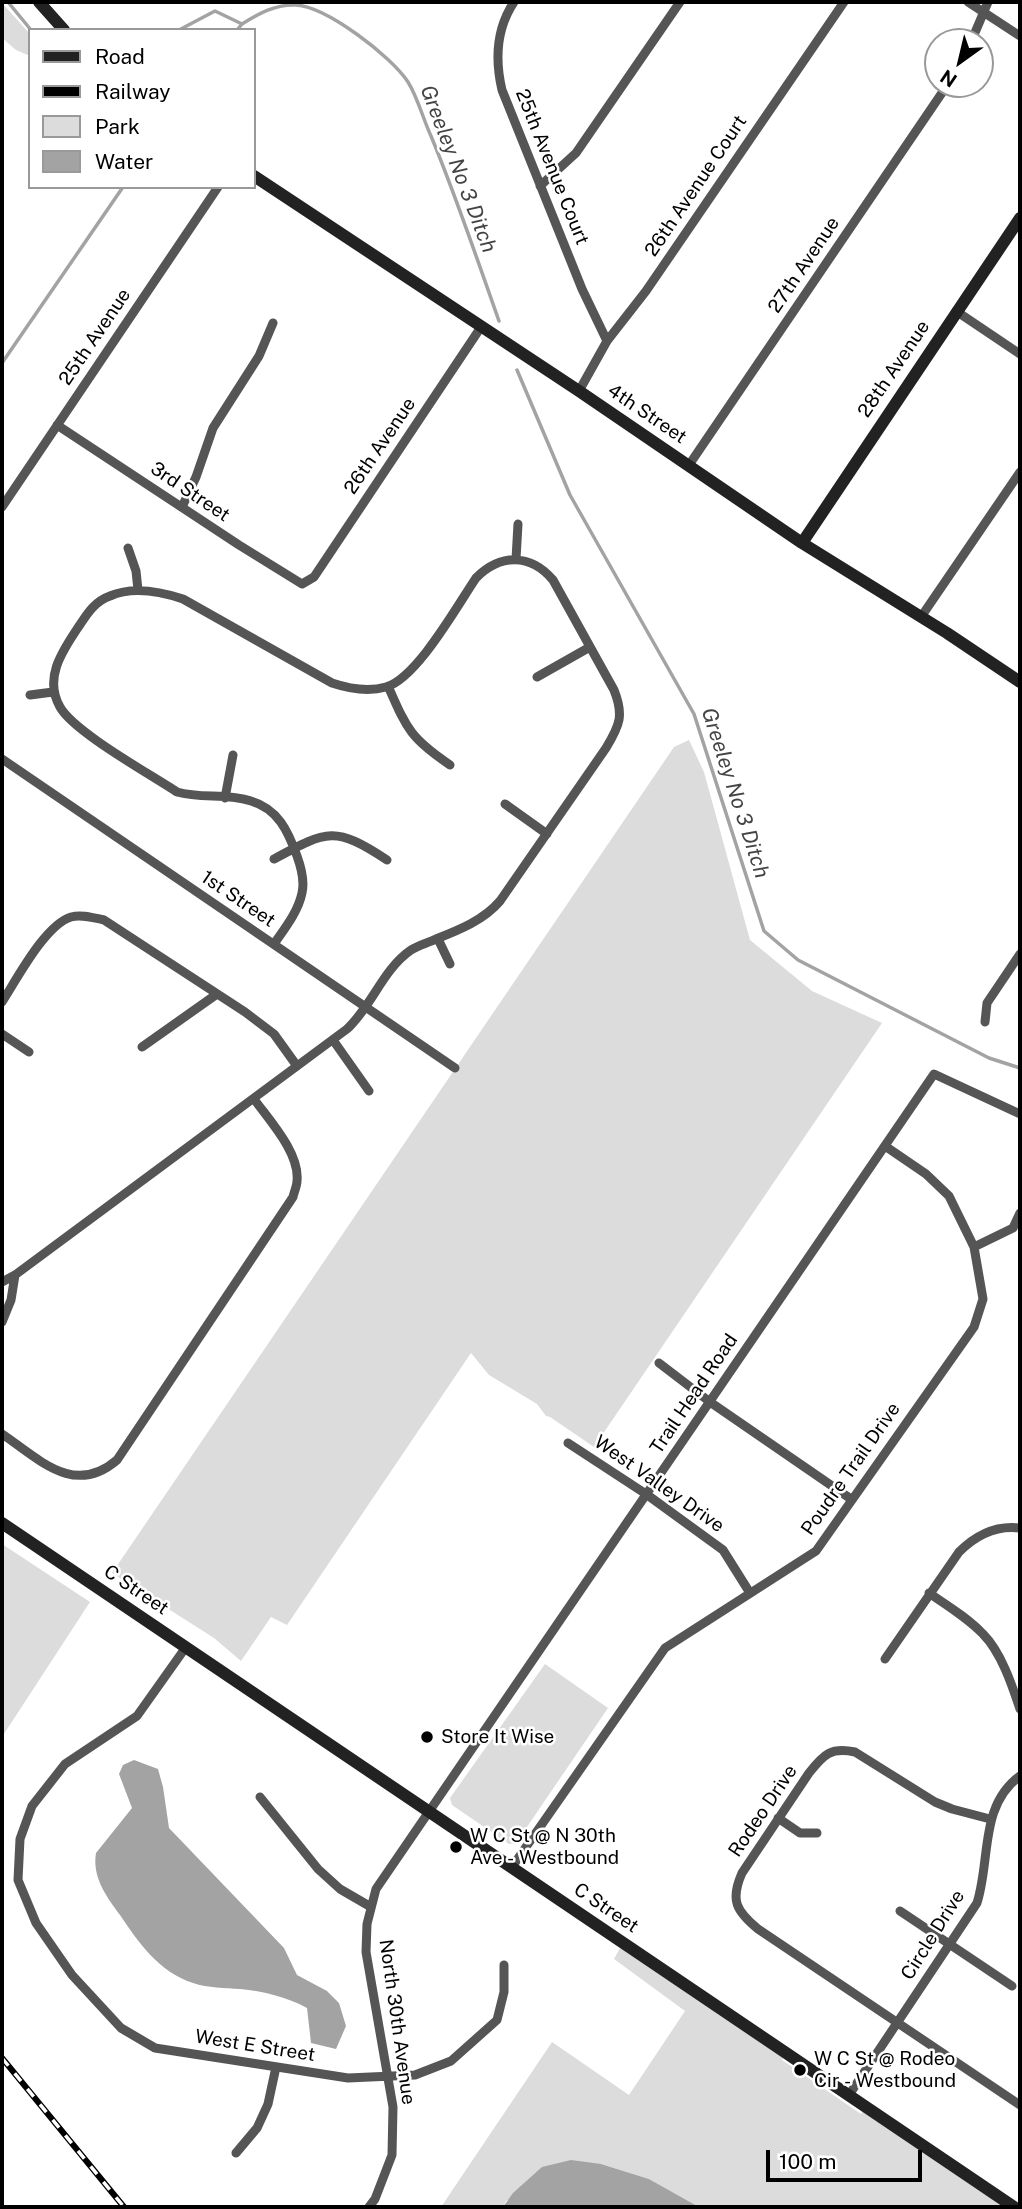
<!DOCTYPE html>
<style>
body{margin:0}
#map{position:relative;width:1022px;height:2209px;overflow:hidden;background:#fff;font-family:"Public Sans",sans-serif}
canvas{display:block}
.frame{position:absolute;inset:0;border:4px solid #000;pointer-events:none}
.legend{position:absolute;left:28px;top:28px;width:228px;height:161px;box-sizing:border-box;background:#fff;border:2px solid #999;margin:0;padding:9px 12px;list-style:none;font-size:21px;color:#000}
.legend li{display:flex;align-items:center;gap:14px;height:35px}
.legend b{width:35px;border:2px solid #999}
.north{position:absolute;left:924px;top:28px;width:70px;height:70px;box-sizing:border-box;background:#fff;border:2px solid #999;border-radius:50%;rotate:214deg;font-size:19px;font-weight:700;line-height:28px;text-align:center;color:#000}
.north::after{content:'';display:block;margin:auto;width:24px;height:32px;background:#000;clip-path:polygon(50% 0,100% 100%,50% 72%,0 100%)}
.scale{position:absolute;left:766px;top:2150px;width:156px;height:32px;box-sizing:border-box;border:4px solid #000;border-top:0;padding-left:9px;font-size:21px;line-height:24px;white-space:nowrap;color:#000;-webkit-text-stroke:5px #fff;paint-order:stroke}
</style>
<div id="map">
<canvas width="1022" height="2209"></canvas>
<div class="frame"></div>
<ul class="legend">
<li><b style="height:9px;background:#222"></b>Road</li>
<li><b style="height:9px;background:#000"></b>Railway</li>
<li><b style="height:19px;background:#dcdcdc"></b>Park</li>
<li><b style="height:19px;background:#a3a3a3"></b>Water</li>
</ul>
<div class="north">N</div>
<div class="scale">100 m</div>
</div>
<script>
const c = document.querySelector('canvas').getContext('2d');
c.lineJoin = 'round';
function fillPath(path, color) {
  c.fillStyle = color;
  c.fill(path, 'evenodd');
}
function trace(path, color, width, dash) {
  c.strokeStyle = color;
  c.lineWidth = width;
  c.lineCap = dash ? 'butt' : 'round';
  c.setLineDash(dash || []);
  c.stroke(path);
}
function write(font, color, halo, rows, align = 'center') {
  c.font = font + ' "Public Sans",sans-serif';
  c.lineWidth = 5;
  c.setLineDash([]);
  c.textBaseline = 'middle';
  c.strokeStyle = halo;
  c.fillStyle = color;
  for (const [text, x, y, turn = 0] of rows) {
    c.save();
    c.translate(x, y);
    c.rotate((+turn || 0) * Math.PI / 180);
    c.textAlign = isNaN(turn) ? turn : align;
    if (halo) c.strokeText(text, 0, 0);
    c.fillText(text, 0, 0);
    c.restore();
  }
}
fillPath(new Path2D(`
 M2,3l28,31v22l-14,-6 -14,-12z
 M689,740l15,32 46,168 62,51 70,32 -288,424 -44,-30 -4,-1 -9,-12 -48,-29 -18,-22 -184,272 -16,-8 -30,44 -27,-23 -102,-65 562,-826z
 M2,1544l88,58 -88,135z
 M545,1664l63,44 -92,135 -7,1 -57,-39 -2,-7z
 M620,1948l163,110 -1,2 79,54 2,-3 142,96h-306l-50,-28 -48,-15 -95,37 -3,6h-62l111,-165 77,53 56,-84 -71,-52z`), '#dcdcdc');
fillPath(new Path2D(`
 M134,1760l24,9 5,18 6,41 115,120 13,27 30,16 12,12 7,23 -10,23 -25,-6 -4,-35c-20,-11 -44,-17 -67,-19 -15,-1 -32,-1 -47,-6 -34,-11 -54,-40 -73,-68 -14,-19 -28,-38 -24,-62l36,-45 -13,-34 4,-9z
 M571,2160l30,4 48,15 50,28h-196l10,-14 29,-26z`), '#a3a3a3');
trace(new Path2D(`
 M8,2l23,28
 M179,30l36,-19 27,13c16,-10 33,-20 54,-19 31,2 95,51 112,77 10,16 15,37 23,54 25,60 46,123 68,185
 M237,30l5,-6
 M2,363l121,-176
 M517,370l53,125 124,219 70,217 34,29 191,98 31,10`), '#a3a3a3', 3.5);
trace(new Path2D(`
 M514,2c-18,27 -19,58 -12,88l80,199 25,52
 M968,2l52,34
 M971,42l17,-40
 M540,186l36,-33 104,-151
 M956,311l64,43
 M579,391l28,-50 39,-50 198,-289
 M57,425l182,120 63,39 12,-7 167,-250
 M689,465l259,-381
 M2,507l216,-320
 M182,507l14,-30 17,-49 46,-72 14,-33
 M128,548l8,23 2,19
 M516,559l2,-35
 M921,617l99,-145
 M537,677l53,-30
 M388,686c19,43 22,52 62,79
 M30,695l23,-3
 M2,759l453,309
 M225,798l8,-43
 M505,804l42,30
 M274,859c54,-29 61,-33 113,1
 M438,939l12,25
 M2,1002c15,-23 43,-77 69,-85 11,-3 23,1 33,3l141,92 29,22 23,32
 M985,1022l2,-19 33,-49
 M2,1034l27,18
 M333,1040l36,51
 M142,1047l75,-53
 M974,1247l39,-19 7,-15
 M2,1282l13,-7 332,-246c25,-23 36,-60 64,-79 7,-5 17,-7 25,-11 23,-9 48,-19 64,-38l106,-153c14,-23 18,-33 8,-58l-61,-110c-23,-27 -53,-26 -77,-2 -19,28 -59,100 -90,109 -18,5 -36,2 -54,-4l-149,-84c-24,-8 -50,-13 -73,-3 -17,6 -24,20 -33,33 -16,24 -33,50 -17,78 14,25 90,67 117,85 24,7 50,1 74,9 27,8 37,30 46,55 4,11 8,24 5,37 -4,19 -17,35 -28,51
 M2,1322l9,-22 4,-25
 M659,1363l51,39 141,97
 M2,1434c37,25 72,63 115,26l176,-263c1,-5 4,-11 4,-16 3,-28 -28,-61 -43,-82
 M568,1443l78,51 77,56 27,43
 M929,1593c19,13 39,25 54,41 18,18 29,51 37,75
 M186,1647l-49,69 -72,48 -33,42 -12,33 -2,41 18,43 36,52 49,53 34,20 193,30 67,-3 36,-14 46,-41 7,-28v-27
 M885,1659l74,-107c17,-17 37,-27 61,-24
 M260,1797l58,72 22,20 31,18
 M778,1818l22,15h17
 M990,1819l-38,-10 -17,-7 -80,-50c-24,-5 -31,2 -46,21l-67,100c-12,27 -6,38 16,56l262,176
 M512,1867l153,-219 151,-97 158,-224 9,-28 -9,-52 -25,-51 -23,-22 -41,-28
 M900,1911l112,75
 M849,2095l128,-192c14,-44 2,-97 43,-127
 M236,2153l21,-25 11,-24 8,-37
 M369,2207l6,-8 17,-44 1,-48 -27,-155 1,-28 9,-35 558,-815 86,40`), '#555', 9);
trace(new Path2D(`
 M39,2l25,28
 M254,176l325,215 223,152 145,90 73,49
 M802,543l218,-325
 M2,1523l1012,684`), '#222', 12);
const rail = new Path2D(`
 M2,2058l122,149`);
trace(rail, '#000', 6);
trace(rail, '#fff', 3.5, [10]);
for (const [x, y, r, color] of [
 [427,1737,7,"#000"],
 [456,1847,7,"#000"],
 [800,2070,7,"#000"]
]) {
  const dot = new Path2D();
  dot.arc(x, y, r, 0, 2 * Math.PI);
  c.fillStyle = color;
  c.fill(dot);
  trace(dot, '#fff', 2.5);
}
write('19px', '#000', '#fff', [
 ["25th Avenue Court",552,167,68],
 ["26th Avenue Court",696,186,-56],
 ["27th Avenue",804,265,-56],
 ["25th Avenue",95,337,-56],
 ["28th Avenue",894,369,-56],
 ["4th Street",647,414,34],
 ["26th Avenue",380,446,-56],
 ["3rd Street",190,492,34],
 ["1st Street",238,899,34],
 ["Trail Head Road",694,1394,-56],
 ["Poudre Trail Drive",851,1469,-55],
 ["West Valley Drive",659,1484,35],
 ["C Street",136,1590,34],
 ["Rodeo Drive",763,1811,-56],
 ["C Street",606,1908,34],
 ["Circle Drive",933,1935,-58],
 ["North 30th Avenue",397,2022,82],
 ["West E Street",255,2046,9]
]);
write('19px', '#000', '#fff', [
 ["Store It Wise",441,1737],
 ["W C St @ N 30th",470,1836],
 ["Ave - Westbound",470,1858],
 ["W C St @ Rodeo",814,2059],
 ["Cir - Westbound",814,2081]
], 'left');
write('italic 21px', '#444', '#fff', [
 ["Greeley No 3 Ditch",458,169,69],
 ["Greeley No 3 Ditch",735,793,72]
]);
</script>
